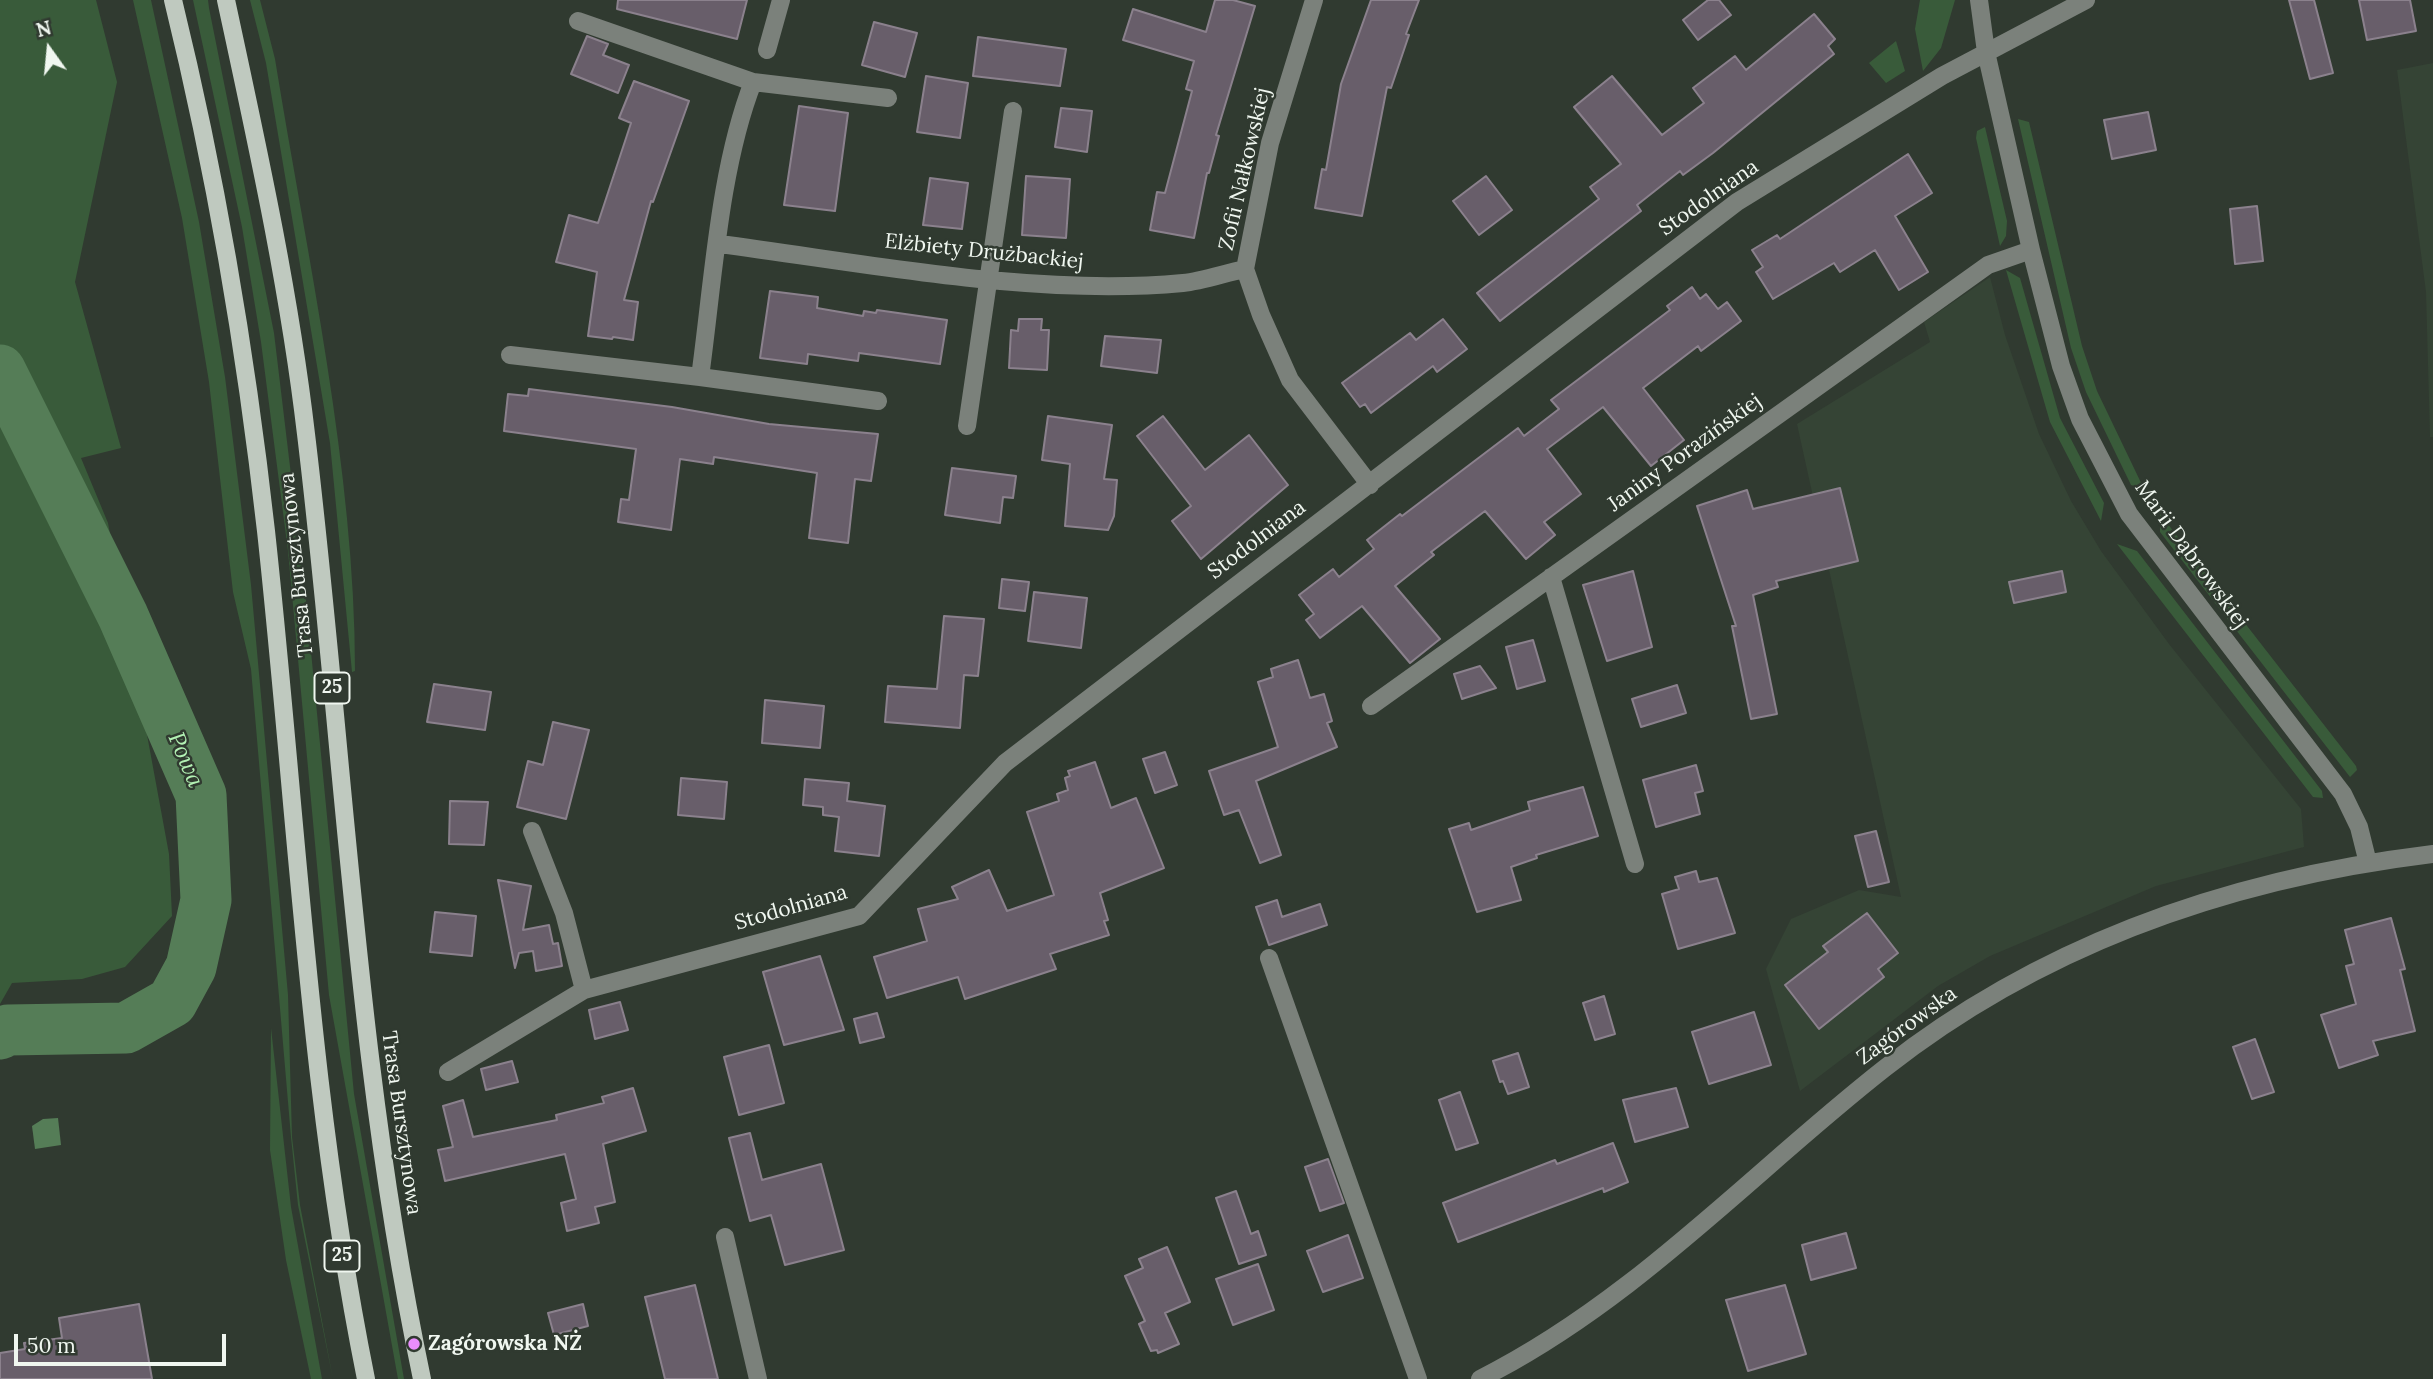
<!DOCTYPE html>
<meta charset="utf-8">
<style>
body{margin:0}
#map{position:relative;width:2433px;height:1379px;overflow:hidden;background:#303a30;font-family:Lora,serif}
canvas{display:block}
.north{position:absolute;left:14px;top:14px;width:70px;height:70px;-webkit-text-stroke:5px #303a30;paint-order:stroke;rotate:345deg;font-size:19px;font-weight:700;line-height:28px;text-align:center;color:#f0f7f0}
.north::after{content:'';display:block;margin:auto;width:24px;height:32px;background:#f0f7f0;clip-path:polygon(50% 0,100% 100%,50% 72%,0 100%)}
.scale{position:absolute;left:14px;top:1334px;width:212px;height:32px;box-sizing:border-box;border:4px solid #f0f7f0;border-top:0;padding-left:9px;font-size:21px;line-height:24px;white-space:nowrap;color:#f0f7f0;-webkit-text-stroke:5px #303a30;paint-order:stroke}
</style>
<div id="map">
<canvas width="2433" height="1379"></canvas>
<div class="north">N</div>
<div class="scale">50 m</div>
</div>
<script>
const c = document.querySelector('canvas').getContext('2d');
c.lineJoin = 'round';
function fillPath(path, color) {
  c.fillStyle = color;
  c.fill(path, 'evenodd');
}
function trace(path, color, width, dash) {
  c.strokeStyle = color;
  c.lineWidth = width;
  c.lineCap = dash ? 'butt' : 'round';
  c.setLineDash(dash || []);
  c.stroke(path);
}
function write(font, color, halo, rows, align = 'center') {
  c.font = font + ' Lora,serif';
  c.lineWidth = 5;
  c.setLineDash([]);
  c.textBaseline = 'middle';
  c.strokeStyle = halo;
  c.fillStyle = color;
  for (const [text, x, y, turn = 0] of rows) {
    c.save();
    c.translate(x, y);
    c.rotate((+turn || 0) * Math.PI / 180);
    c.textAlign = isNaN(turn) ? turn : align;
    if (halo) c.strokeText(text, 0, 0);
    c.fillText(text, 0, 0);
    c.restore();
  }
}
fillPath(new Path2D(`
 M2433,63v374h-3l-4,-145 -29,-222z
 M1990,277l15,58 34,99 32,67 30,50 68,93 132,165 3,38 -148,39 -166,70 -52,30 -138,105 -34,-122 25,-50 68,-29 42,7 -104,-473 133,-82 -6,-20z`), '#354435');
fillPath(new Path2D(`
 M0,0h96l21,82 -42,200 46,166 -40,10 27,65 61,331 3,62 -47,51 -43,12 -70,4 -12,21z
 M133,0h18l48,222 26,155 26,208 37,410 4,142 8,68 33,174 -35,-174 -7,-68 -40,-468 -18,-77 -24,-210 -27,-164z
 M193,0h15l1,8 65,325 32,267 48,494 50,285h-6l-69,-384 -41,-444 -27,-209 -19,-115z
 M250,0h10l15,59c32,198 80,411 80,612l-3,1 -22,-229 -64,-380z
 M1920,0h35l-14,48 -18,23 -8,-42z
 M1896,41l9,30 -19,12 -17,-20z
 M2018,119l11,3 53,224 15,45 47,98 -13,-4 -45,-93 -15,-44z
 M1985,127l22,94 -1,15 -6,10 -24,-108 1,-7z
 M2006,270l14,8 40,140 44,85 -3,18 -51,-99z
 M2160,514l196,252 1,4 -7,7 -190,-245z
 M2117,544l20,7 185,240 1,7 -10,-1z
 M271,1028l20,179 31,172h-11l-25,-119 -16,-110z`), '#395b3a');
fillPath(new Path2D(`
 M58,1118l3,27 -26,4 -3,-23 11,-7z`), '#557d57');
trace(new Path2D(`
 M0,370l123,246 78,179 5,105 -15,67 -19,35 -46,26 -118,2 -8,4`), '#557d57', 51);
const building = new Path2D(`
 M618,0h129l-10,39 -120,-30z
 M1215,0h18l22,6 -39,129 3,1 -10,37h-2l-13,65 -44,-8 7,-38 8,1 27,-102 -6,-2 8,-28 -71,-21 10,-31 73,23z
 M1371,0h48l-13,34 3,1 -18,53 -4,-1 -25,129 -47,-8 7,-39 4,1 15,-86z
 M1708,0h11l12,15 -33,25 -15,-20z
 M2289,0h25l19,73 -23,6z
 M2359,0h51l6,31 -49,9z
 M1814,14l21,25 -7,7 6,8 -121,99 -30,22 -3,-4 -43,34 4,6 -141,110 -23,-28 122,-94 -9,-12 31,-23 -47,-57 38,-31 50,59 42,-32 -11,-15 42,-32 11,14z
 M874,22l43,11 -12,44 -43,-12z
 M587,36l21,8 -5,11 26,10 -11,28 -47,-19z
 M978,37l88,12 -6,37 -87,-10z
 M926,76l42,7 -8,55 -43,-6z
 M634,81l55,20 -36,101 -2,-1 -27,99 14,2 -5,38 -20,-3 -1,2 -24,-3 9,-64 -41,-10 13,-47 29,8 33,-100 -12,-5z
 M799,106l49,7 -13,98 -51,-6z
 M1061,108l31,3 -5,41 -32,-5z
 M2148,112l8,38 -44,9 -8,-39z
 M1908,154l24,39 -37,23 33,56 -29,18 -24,-40 -35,22 -6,-9 -61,36 -17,-27 7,-5 -11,-17 25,-15 3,4z
 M1026,176l44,3 -4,59 -44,-3z
 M1486,176l26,34 -33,25 -26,-34z
 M930,178l38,5 -6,46 -39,-4z
 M2257,206l6,55 -28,3 -5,-55z
 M1692,287l8,12 6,-5 12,15 9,-7 14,19 -40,30 -3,-5 -55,42 41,52 -33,26 -48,-59 -56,42 34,45 -37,28 11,13 -29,24 -41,-48 -54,41 3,3 -39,31 45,53 -30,24 -48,-57 -42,32 -14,-18 8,-6 -15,-19 34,-26 6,8 35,-28 -7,-9 33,-26 2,2 116,-88 6,8 35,-27 -8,-9 119,-90 -3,-4z
 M770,291l48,6 -1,11 46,8 1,-5 12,2 1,-3 70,10 -7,44 -81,-11 -1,8 -50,-7 -1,10 -47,-6z
 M1019,319h23l-1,11h8l-2,40 -38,-2 2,-38 7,1z
 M1443,319l24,30 -30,23 -4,-6 -62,47 -6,-9 -5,3 -18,-24 68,-50 6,7z
 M1105,336l56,4 -4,33 -56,-7z
 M529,389l143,18 97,17 109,10 -7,47 -16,-2 -7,64 -39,-5 8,-65 -103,-16 -1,7 -33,-5 -9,71 -53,-8 3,-23 8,1 7,-51 -132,-18 4,-37 20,2z
 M1048,416l64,9 -8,54 13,1 -3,36 -6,14 -43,-4 5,-62 -28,-4z
 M1163,416l42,54 44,-35 39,50 -87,74 -29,-38 19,-15 -54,-70z
 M952,468l64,8 -3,22 -10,-1 -3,26 -55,-8z
 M1840,488l18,73 -82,20 2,6 -25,8 24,119 -26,5 -19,-93h4l-39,-120 50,-16 6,19z
 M1633,571l19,76 -45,14 -24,-76z
 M2062,571l4,21 -52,11 -5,-21z
 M1002,579l27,3 -4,29 -26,-3z
 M1034,592l53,6 -6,50 -53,-7z
 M944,616l40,3 -6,57 -14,-1 -4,53 -75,-6 3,-36 49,3z
 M1533,640l12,41 -28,8 -11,-42z
 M1298,660l12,38 14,-4 8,27 -5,2 10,24 -81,34 25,74 -21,8 -21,-53 -15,5 -15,-44 69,-24 -20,-65 15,-5 -2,-8z
 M1480,666l16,22 -34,11 -8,-25z
 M434,684l57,8 -6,38 -58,-8z
 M1677,685l9,28 -45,14 -9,-28z
 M765,700l59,6 -4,42 -58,-5z
 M553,722l36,8 -23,89 -49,-12 11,-46 15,4z
 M1165,752l12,33 -22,8 -12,-34z
 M1095,762l16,46 25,-10 28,70 -64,25 8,27 -4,1 5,14 -59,19 6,15 -91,30 -7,-22 -71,21 -13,-41 53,-16 -9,-32 40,-10 -6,-12 37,-17 18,41 47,-16 -27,-83 32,-11 -2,-7 11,-4 -3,-12 5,-2 -2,-5z
 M1696,765l7,26 -8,2 5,21 -44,13 -13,-47z
 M681,778l46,4 -3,37 -46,-4z
 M805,779l44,4 -2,18 38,5 -6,50 -44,-5 4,-34 -16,-2v-8l-20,-2z
 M1583,787l15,49 -62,19 1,3 -26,9 10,33 -44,12 -28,-83 20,-6 2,7 59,-20 -2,-8z
 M450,801l38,1 -4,43 -35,-1z
 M1876,831l13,51 -21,5 -13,-51z
 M1696,871l3,11 18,-4 18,55 -57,16 -16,-55 17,-5 -4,-12z
 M498,880l33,6 -8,44 26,-5 4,19 5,-1 4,23 -26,5 -3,-20 -14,2 -4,15z
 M1277,900l5,17 38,-13 7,21 -58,20 -13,-38z
 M435,912l41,4 -4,40 -42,-4z
 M1867,913l31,40 -20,16 6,8 -65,52 -34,-44 43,-33 -5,-6z
 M2391,918l14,51 -5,1 15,61 -42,10 5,14 -39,13 -18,-53 35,-11 -10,-38 8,-2 -9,-34z
 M820,956l24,74 -60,15 -21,-73z
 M1604,996l11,38 -20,6 -12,-37z
 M620,1002l8,28 -33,9 -6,-29z
 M1754,1012l17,53 -62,19 -17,-52z
 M877,1013l7,24 -24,6 -6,-24z
 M2255,1039l19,53 -22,7 -19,-52z
 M769,1045l15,58 -45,12 -15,-58z
 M1518,1053l11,34 -21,7 -5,-13 -3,1 -7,-21z
 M512,1061l6,21 -32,8 -5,-21z
 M633,1088l13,43 -43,13 12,58 -20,5 4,16 -32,8 -6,-28 15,-4 -11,-45 -120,27 -7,-31 15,-3 -10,-41 20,-6 10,37 84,-17 -1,-5 48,-12 -2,-6z
 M1676,1088l12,39 -53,15 -12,-42z
 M1460,1092l18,51 -22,7 -17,-50z
 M750,1133l12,47 59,-16 23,86 -59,15 -14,-50 -21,6 -21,-83z
 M1613,1143l15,39 -24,10 -1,-4 -145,54 -15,-39 112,-43 2,4z
 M1328,1159l16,44 -24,8 -15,-44z
 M1236,1191l15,43 7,-3 8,24 -27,9 -23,-66z
 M1846,1233l10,35 -45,12 -9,-35z
 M1348,1235l15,43 -40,14 -16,-41z
 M1167,1247l23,55 -25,11 14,31 -21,9 -1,-3 -6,1 -12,-27 6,-3 -20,-45 18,-8 -4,-9z
 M1258,1264l16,46 -41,15 -17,-46z
 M695,1285l23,94h-53l-20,-82z
 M1785,1285l21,69 -58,17 -22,-71z
 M139,1304l13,75h-152v-26l25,-4 -1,-6 38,-5 -3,-20z
 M583,1304l5,22 -34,9 -6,-22z`);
fillPath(building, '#685e6a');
trace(building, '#8b818d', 2);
trace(new Path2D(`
 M1314,0l-44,143 -25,126 16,46 29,65 80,105
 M1979,0l7,52 45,198 30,116 19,53 49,95 214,280 16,33 9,36
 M578,21l175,61 135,16
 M767,50l14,-50
 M719,244c148,19 314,53 464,39 20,-2 42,-10 62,-14
 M510,355l190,22c13,-93 19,-208 53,-295
 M700,377l178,24
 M967,426l46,-315
 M1551,577l84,287
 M1371,706l617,-441 43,-15
 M532,831l32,82 20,77
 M1269,958l149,421
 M448,1072l136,-82 275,-74 146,-153 732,-561 205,-126 144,-76
 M725,1237l33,142
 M1480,1379c155,-78 271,-206 405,-311 159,-125 350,-190 548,-214`), '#7b817b', 18);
trace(new Path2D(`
 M173,0c43,175 73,352 93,531 31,285 43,566 100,848
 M226,0c31,144 63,288 80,434 38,315 50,633 116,945`), '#bfc9bf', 18);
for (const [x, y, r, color] of [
 [414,1344,7,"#ea8dfd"]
]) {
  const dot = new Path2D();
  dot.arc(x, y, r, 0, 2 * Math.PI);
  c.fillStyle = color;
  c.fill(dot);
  trace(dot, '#303a30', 2.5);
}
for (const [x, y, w] of [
 [332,688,35],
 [342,1256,35]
]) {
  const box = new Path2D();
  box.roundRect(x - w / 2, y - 15.5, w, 31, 5);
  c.fillStyle = '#303a30';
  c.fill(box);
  trace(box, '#f0f7f0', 2);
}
write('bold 19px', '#f0f7f0', null, [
 ["25",332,688],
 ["25",342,1256]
]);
write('21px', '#f0f7f0', '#303a30', [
 ["Zofii Nałkowskiej",1245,169,-77],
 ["Stodolniana",1709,198,-35],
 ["Elżbiety Drużbackiej",984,252,6],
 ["Janiny Porazińskiej",1685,453,-36],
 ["Stodolniana",1257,540,-37],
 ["Marii Dąbrowskiej",2191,555,54],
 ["Trasa Bursztynowa",297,565,-96],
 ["Stodolniana",791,908,-16],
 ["Zagórowska",1907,1026,-36],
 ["Trasa Bursztynowa",401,1123,82]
]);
write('bold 21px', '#f0f7f0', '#303a30', [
 ["Zagórowska NŻ",428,1344]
], 'left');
write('italic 23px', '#b3f2b4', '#303a30', [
 ["Powa",185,760,67]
]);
</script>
